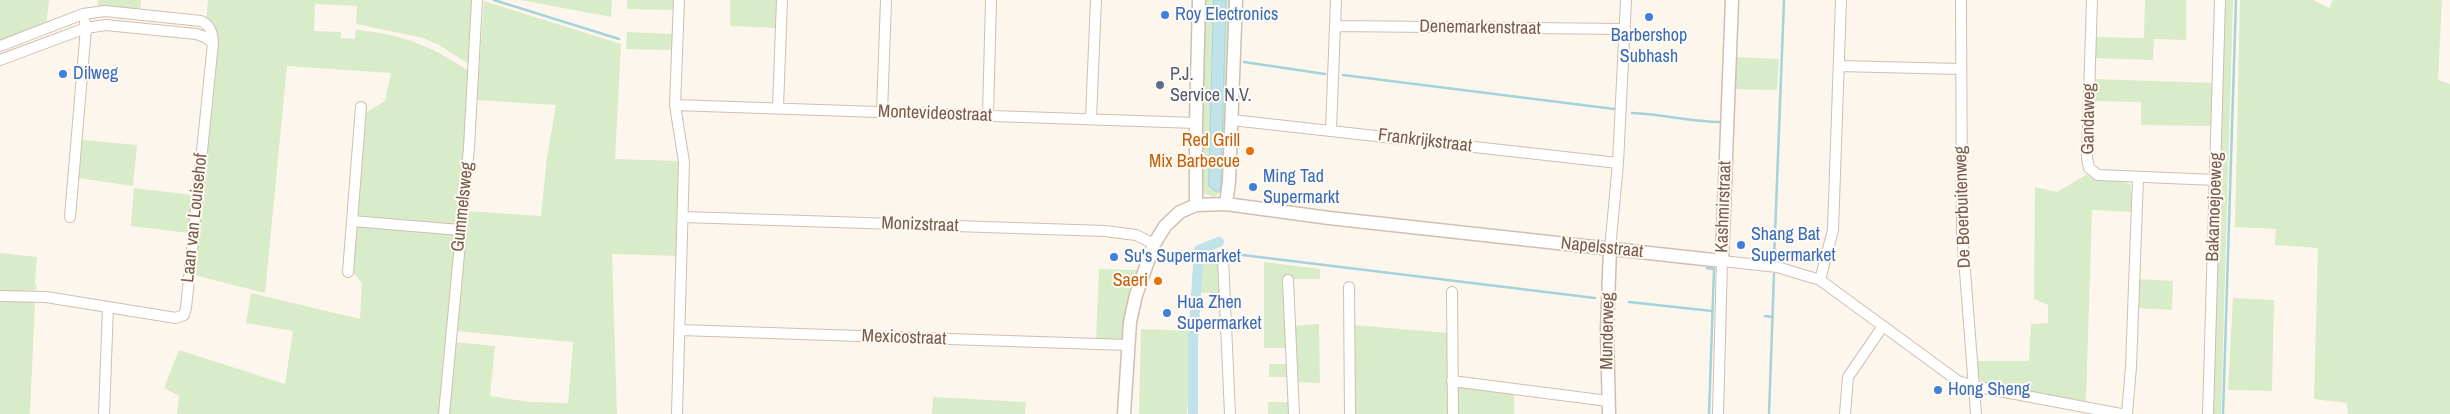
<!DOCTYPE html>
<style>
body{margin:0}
canvas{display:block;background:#fdf6ec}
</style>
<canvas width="2450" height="414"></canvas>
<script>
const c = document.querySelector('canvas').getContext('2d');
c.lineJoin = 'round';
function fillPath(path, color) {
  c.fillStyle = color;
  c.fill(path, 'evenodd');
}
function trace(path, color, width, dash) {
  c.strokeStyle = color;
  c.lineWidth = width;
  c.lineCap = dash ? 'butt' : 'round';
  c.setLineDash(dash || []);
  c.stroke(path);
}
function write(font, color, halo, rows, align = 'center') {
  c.font = font + ' "Archivo Narrow",sans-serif';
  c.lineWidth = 4;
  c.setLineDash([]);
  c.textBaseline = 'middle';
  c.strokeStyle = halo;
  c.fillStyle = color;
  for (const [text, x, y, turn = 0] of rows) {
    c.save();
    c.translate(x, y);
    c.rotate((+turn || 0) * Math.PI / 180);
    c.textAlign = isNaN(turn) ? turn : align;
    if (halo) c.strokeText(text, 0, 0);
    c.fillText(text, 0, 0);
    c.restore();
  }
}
fillPath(new Path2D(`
 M0,0h49l-3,26 -46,18z
 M98,0h43l-1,11 -43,-2z
 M208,0h268l-7,61 -2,2 -28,-18 -16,-7 -67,-14 1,-18 -42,-2 -1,27 27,1v6l14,1 1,-9c46,4 76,16 114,42l-12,153 -97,-4 -5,-9 9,-99 20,-12 6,-28 -104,-7 -22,227 -71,-18 24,-234 -1,-10 -11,-11z
 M520,0h92l-1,17z
 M627,0h48l-1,10 -47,-1z
 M730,0h49l-1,28 -48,-2z
 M1204,0h10l-3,103 10,81 5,-184h6l-8,190 -10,7 -14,-5z
 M2145,0h41v40l-32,-1 -1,21 -60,-2 1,-21 50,1z
 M2224,0h9l-12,414h-10z
 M2240,0h73l16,8 4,-8h109l-4,80 12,4v330h-102l-1,-11 -33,-4 4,-151 -43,-3 1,-16 -41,-2z
 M484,1l137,43 -6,115 65,2v95l-68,-2 5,160h-168l5,-72 41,4 -5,50 39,6 39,1 5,-61 -119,-11 12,-120 75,5 6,-59 9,-52 -79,-5z
 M627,32l46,2 -1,16 -46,-1z
 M1734,57l45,2 -2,31 -45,-1z
 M2093,79l122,4 -1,43 -73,-1v-23l-49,-1z
 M82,140l55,5 -4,41 -55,-8z
 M2086,175c14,8 32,2 45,10l1,27 -40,-2 -6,191 -101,-16 -6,-7 -3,-17h53l2,-37 17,-1v-18l-14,-6 1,-112 22,5z
 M134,188l58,7 -3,38 -58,-7z
 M356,226l100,8 -16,180h-263l2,-18 -15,-8 15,-38 106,34 8,-53 -47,-8 5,-30 109,26 2,-36 -10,-12z
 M0,253l37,4 -2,26 2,5 -2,2 -35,3z
 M1202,260h18l2,33h-22z
 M1264,262l56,7v10h-33l3,69h-26z
 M1099,269l40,1 -14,66 -4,4 -25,1z
 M2137,279l36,2 -1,29 -36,-2z
 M2233,298l41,2 -2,91 -44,-1z
 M0,299l35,1 -5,114h-30z
 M1319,324l1,59 -26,-1 -2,-56z
 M1352,325l97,8 1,53 64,7v21h-162z
 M1141,329l51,2 -5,83h-48z
 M1269,364h23v13h-23z
 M933,397l93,5 -1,12h-93z
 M1268,402h24l1,12h-25z`), '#d8ecc9');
const water = new Path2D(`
 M1214,0h12l-5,184 -1,7h-5l-6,-5z`);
fillPath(water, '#bfe3e8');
trace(water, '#a5d3da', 1);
trace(new Path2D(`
 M494,0l125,39
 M1244,62l81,12
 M1343,75l271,34
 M1632,113c30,1 59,9 88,9
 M1226,253l369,45
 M1774,260l10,-260
 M1707,268l7,1 -5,145
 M1629,302l83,9
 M1765,316l8,1
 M1769,414l5,-140
 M2223,414l13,-414`), '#a5d3da', 2.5);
trace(new Path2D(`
 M1193,414v-74l6,-90 20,-8`), '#bfe3e8', 10);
const minor = new Path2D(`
 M1961,0l1,232 14,182
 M2092,0l-5,158 2,10 9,7 118,5
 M1335,26l290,3
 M0,46l83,-32 22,-3 96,10c10,5 11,11 12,22l-27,265 -2,7 -8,3 -130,-21 -46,-1
 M0,60l86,-32 20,-3 90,9 9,3 8,6
 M1839,66l121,3
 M675,105l521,18
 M778,107l4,-107
 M882,112l4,-112
 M988,115l3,-115
 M1091,118l5,-118
 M1232,120l386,43
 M1331,130l5,-130
 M70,217l16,-189 -1,-6
 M684,217l421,14 31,4 18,9
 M352,221l108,9
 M1610,249l8,-86 8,-163
 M1223,259l7,155
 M348,272l13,-165
 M1288,280l6,134
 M1820,280l13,-50 8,-230
 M1349,287l1,127
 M1452,292l1,122
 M680,330l448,15
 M1452,381l156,20
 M104,414l4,-107
 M444,414l25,-266 8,-148
 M677,414l7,-252 -9,-57 4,-105
 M1718,414l4,-153 55,6 43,13 138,101 15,5 148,28
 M1845,414l3,-37 35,-51
 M2127,414l4,-47 7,-189
 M2208,414l12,-414`);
const tertiary = new Path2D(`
 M1226,204l3,-23 7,-181
 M1196,205v-82l3,-123
 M1124,414l6,-92 6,-27 18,-51 11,-18 15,-14 16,-7 30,-1 103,14 393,43 10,-261
 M1609,414l-2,-85 3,-80`);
trace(minor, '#d1beb0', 12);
trace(tertiary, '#d1beb0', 15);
trace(minor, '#fff', 10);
trace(tertiary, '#fff', 12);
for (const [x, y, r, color] of [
 [1165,15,5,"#3f7fe0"],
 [1649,17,5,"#3f7fe0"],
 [63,74,5,"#3f7fe0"],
 [1160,85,5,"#5c6f8a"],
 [1250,151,5,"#e8710a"],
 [1253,187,5,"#3f7fe0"],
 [1741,245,5,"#3f7fe0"],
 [1114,257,5,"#3f7fe0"],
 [1158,281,5,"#e8710a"],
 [1167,313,5,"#3f7fe0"],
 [1938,390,5,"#3f7fe0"]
]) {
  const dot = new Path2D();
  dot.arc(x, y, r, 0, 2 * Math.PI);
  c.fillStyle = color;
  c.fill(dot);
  trace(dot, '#fffaf3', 2);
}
write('18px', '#366cbe', '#fffaf3', [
 ["Roy Electronics",1175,15],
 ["Barbershop",1649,36,"center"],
 ["Subhash",1649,57,"center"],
 ["Dilweg",73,74],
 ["Ming Tad",1263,177],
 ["Supermarkt",1263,198],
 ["Shang Bat",1751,235],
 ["Supermarket",1751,256],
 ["Su's Supermarket",1124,257],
 ["Hua Zhen",1177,303],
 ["Supermarket",1177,324],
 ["Hong Sheng",1948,390]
], 'left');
write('18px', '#7a5c4d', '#fffaf3', [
 ["Denemarkenstraat",1480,28,1],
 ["Montevideostraat",935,114,2],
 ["Gandaweg",2089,119,-89],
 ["Frankrijkstraat",1425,141,7],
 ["Gummelsweg",463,207,-84],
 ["Kashmirstraat",1724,207,-88],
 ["De Boerbuitenweg",1963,207,-92],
 ["Bakamoejoeweg",2215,207,-88],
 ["Laan van Louisehof",195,218,-84],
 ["Monizstraat",920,225,2],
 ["Napelsstraat",1602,248,6],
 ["Munderweg",1608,331,-89],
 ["Mexicostraat",904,338,2]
]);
write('18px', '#4e5e75', '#fffaf3', [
 ["P.J.",1170,75],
 ["Service N.V.",1170,96]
], 'left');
write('18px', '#c56008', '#fffaf3', [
 ["Red Grill",1240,141],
 ["Mix Barbecue",1240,162],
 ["Saeri",1148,281]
], 'right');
</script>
